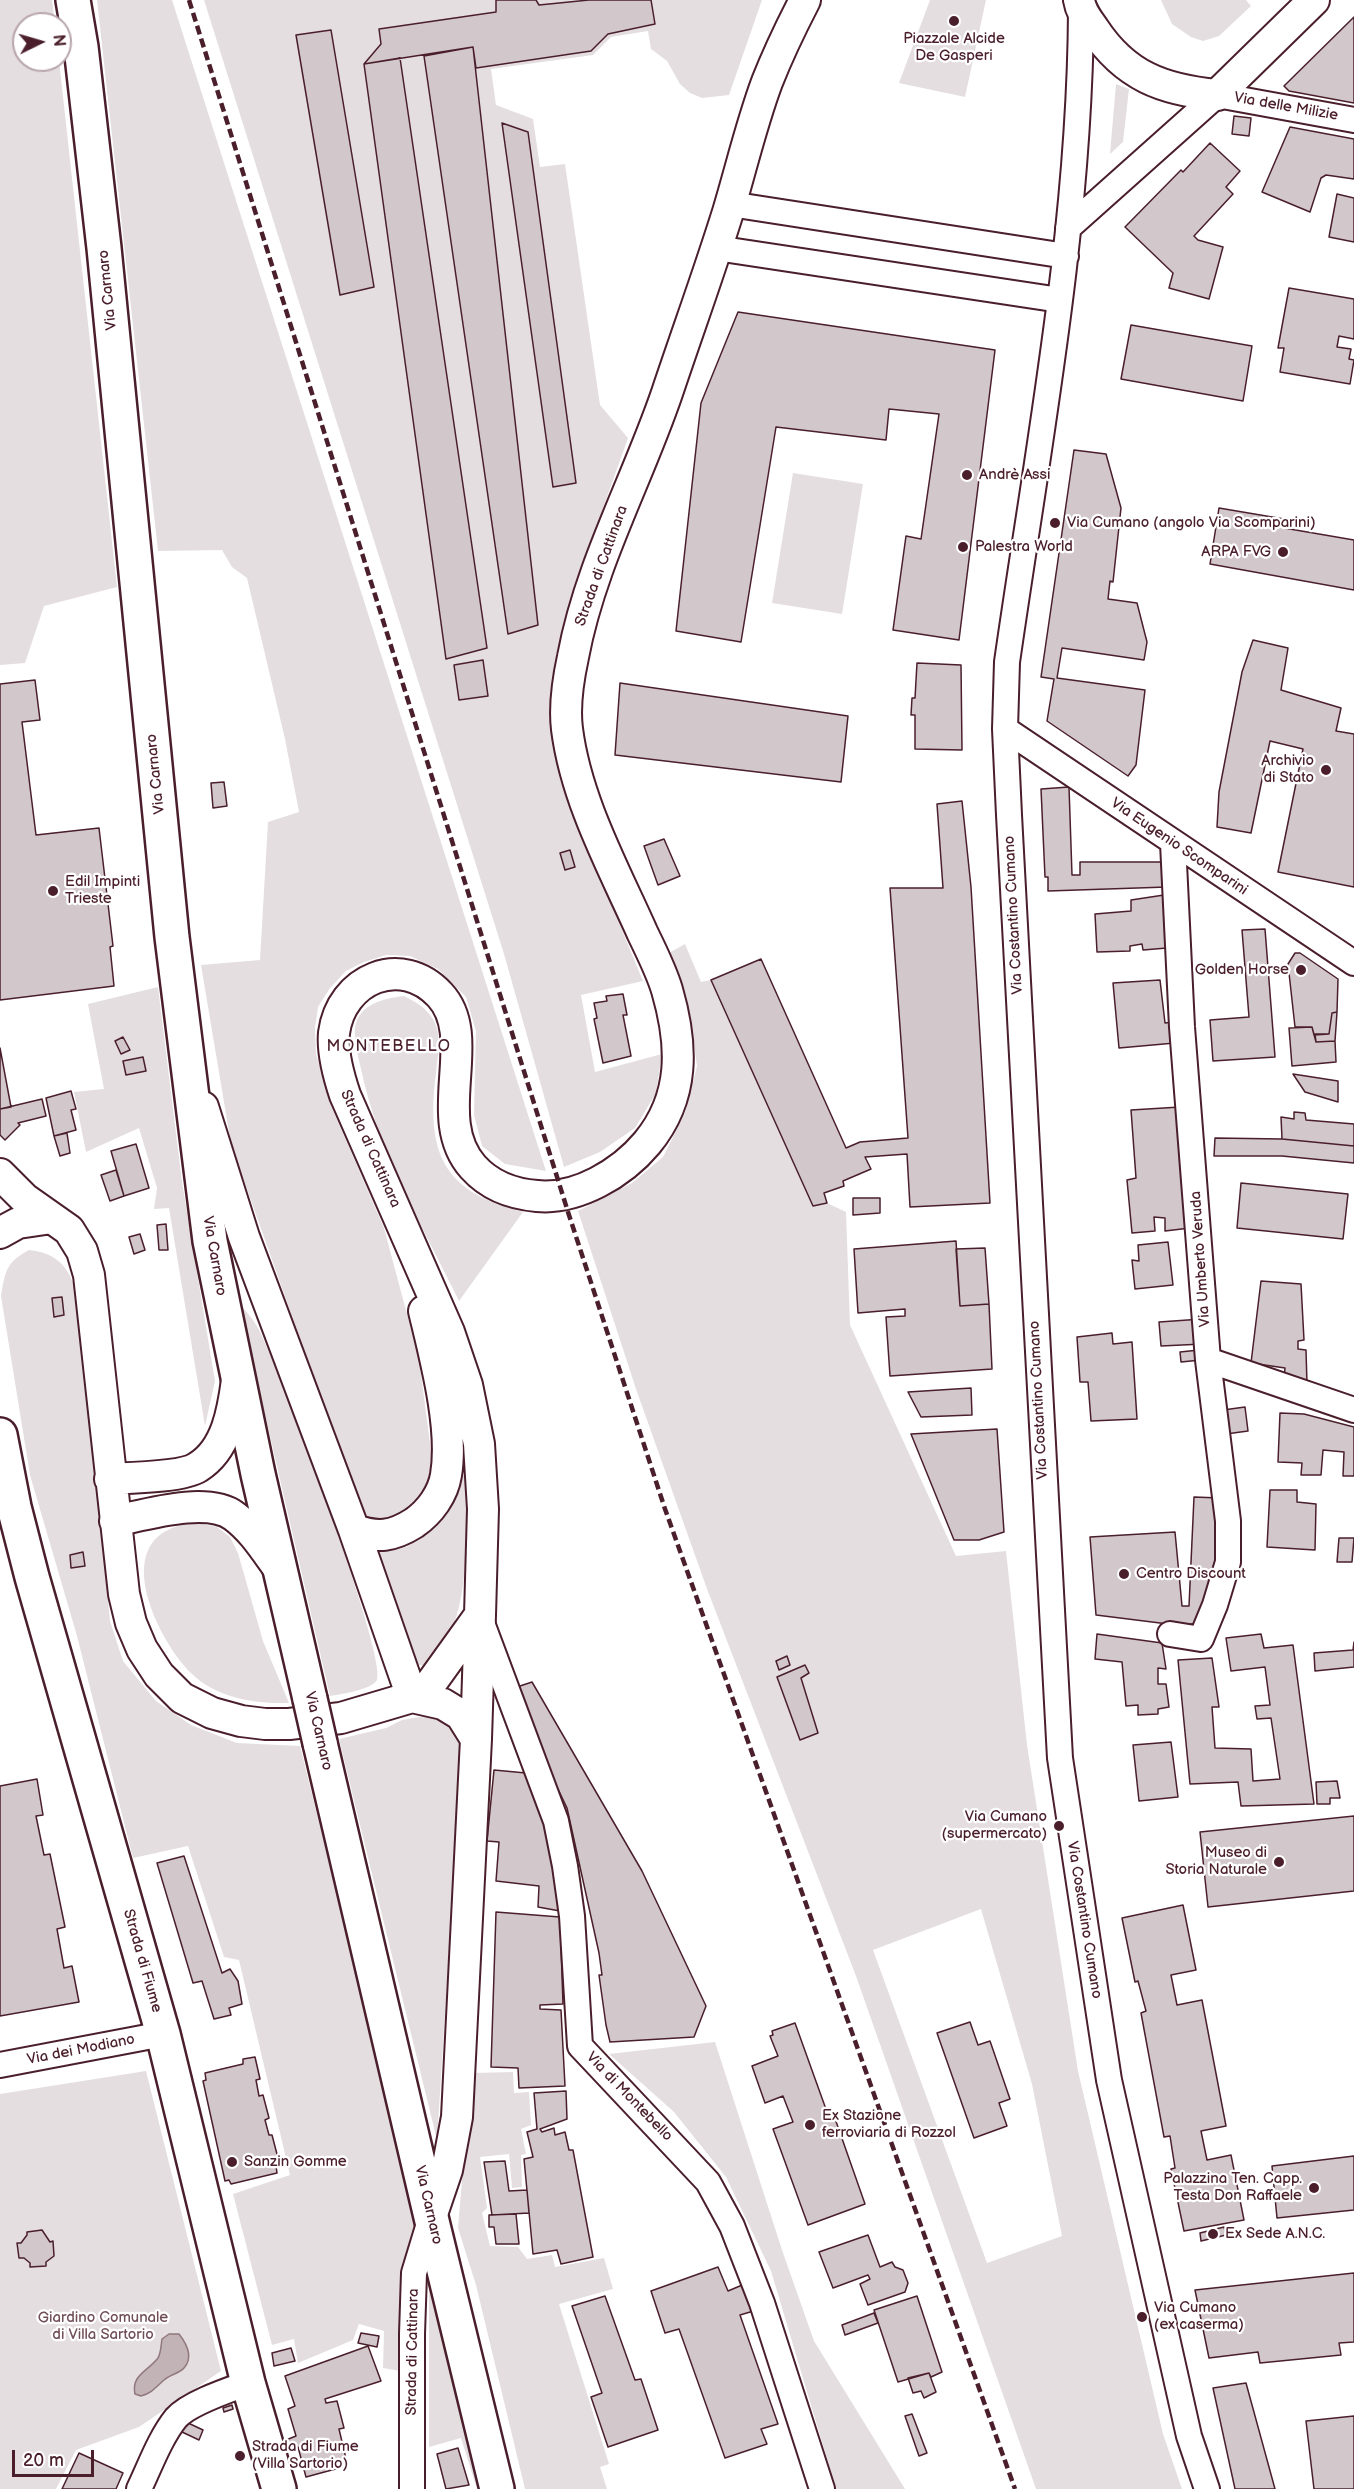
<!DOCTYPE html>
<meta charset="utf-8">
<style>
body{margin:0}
#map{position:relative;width:1354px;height:2489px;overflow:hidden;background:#fff;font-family:"Balsamiq Sans",sans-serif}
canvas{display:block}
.north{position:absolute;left:12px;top:12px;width:60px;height:60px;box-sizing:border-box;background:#fff;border:2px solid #b7a5aa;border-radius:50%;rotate:85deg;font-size:16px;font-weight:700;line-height:24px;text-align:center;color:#4a1f2b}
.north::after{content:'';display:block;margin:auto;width:21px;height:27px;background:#4a1f2b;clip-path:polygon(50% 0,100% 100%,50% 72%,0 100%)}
.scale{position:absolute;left:12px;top:2450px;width:82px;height:27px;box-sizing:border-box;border:3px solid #4a1f2b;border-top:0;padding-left:8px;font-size:18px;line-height:21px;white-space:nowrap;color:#4a1f2b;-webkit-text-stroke:4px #fff;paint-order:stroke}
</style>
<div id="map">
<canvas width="1354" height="2489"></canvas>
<div class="north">N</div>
<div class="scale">20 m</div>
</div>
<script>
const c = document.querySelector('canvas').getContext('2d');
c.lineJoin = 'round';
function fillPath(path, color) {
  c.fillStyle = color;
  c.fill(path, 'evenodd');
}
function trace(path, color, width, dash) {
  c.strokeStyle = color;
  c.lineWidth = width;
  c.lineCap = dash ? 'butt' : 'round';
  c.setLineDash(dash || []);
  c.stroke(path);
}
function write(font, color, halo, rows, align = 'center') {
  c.font = font + ' "Balsamiq Sans",sans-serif';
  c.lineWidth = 4.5;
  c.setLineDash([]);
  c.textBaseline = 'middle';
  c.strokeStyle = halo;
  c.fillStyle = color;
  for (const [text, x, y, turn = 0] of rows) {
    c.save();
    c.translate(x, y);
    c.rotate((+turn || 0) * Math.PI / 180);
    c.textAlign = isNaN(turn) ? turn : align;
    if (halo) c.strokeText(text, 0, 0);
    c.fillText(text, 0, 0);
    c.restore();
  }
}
fillPath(new Path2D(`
 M0,0h52l3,24h-31v36h35l58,527 -73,19 -19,57 -25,2z
 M97,0h75l374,1171 -41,-7 -23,-18 -8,-31 2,-84 -10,-34 -28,-28 -28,-13 -24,-1 -22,7 -18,9 -16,17 -12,19 -3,21 1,26 16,54 52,120 35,131 12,92v22l-4,17 -10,13 -26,19 -22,-2 -9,-12 -129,-364 -30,-179 59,-5 8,-138 31,-10 -14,-73 -38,-161 -15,-11 -10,-17 -64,1z
 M204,0h558l-33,95 -27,3 -12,-5 -10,-9 -13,-23 -16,-12 -3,-18 -37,6 -18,18 -102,14 5,36 37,14 7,48 25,-3 35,241 28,33 -42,118 -29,96 -7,65 11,66 82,198 -62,14 14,77 67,-18 -6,39 -21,35 -35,24 -36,15 -60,-213z
 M930,0h56l-21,97 -66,-14z
 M1161,0h85l5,6 -32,30 -16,5 -12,-4 -19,-13z
 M1116,84l13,5 -6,53 -13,12z
 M793,473l70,11 -21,130 -70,-11z
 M685,944l16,38 10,-2 102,226 14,-3 19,9 4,113 106,231 50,-5 21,194 51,326 85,363 19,55h-146l-180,-513 -149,-387 -71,-200 -58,-178 54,-28 31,-26 22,-44 12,-47 -6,-42 -10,-39 -12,-32zM981,1909l51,175 30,152 -75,27 -114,-313z
 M158,987l24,195 33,199 -10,45 -36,-218 -15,1 3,-21 -18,-60 -53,24 -12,-60 30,-3 -16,-85z
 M404,996c12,6 21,11 29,23 9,15 5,37 3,54 -10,79 6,119 87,139l-64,89c-36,-74 -81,-150 -98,-232 -3,-13 -7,-28 -6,-41 3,-24 30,-30 49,-32z
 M29,1250c39,4 46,31 52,65l29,306 13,40 33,40 35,24 46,18 63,3 117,471 -17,54v100l-17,-3 1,-37 -25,-7 -6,16 -55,23 -4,-24 -22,6 -39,-151 57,-19 -51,-215 -15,-3 -36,-111 -55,12 -56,-222 -47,-161 -29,-179c4,-24 5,-34 28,-46z
 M242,1306c5,7 12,14 16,22 19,35 131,331 119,352 -6,10 -36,14 -47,16l-84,-364z
 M465,1471c1,51 7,129 -21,174 -5,8 -11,15 -17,22l-10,-3 -3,-4 -40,-109 21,-1 11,-3 10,-6 39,-41z
 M199,1523l18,4 13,10 8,16 25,88 26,62c-34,1 -73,-5 -98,-30 -29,-28 -76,-117 -23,-143 9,-5 20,-6 31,-7z
 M419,1717c24,1 33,6 43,28l-25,395 -98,-401 47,-11 16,-8z
 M715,2042l67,208 32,91 91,148h-69l-65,-218 -45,-94 -52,-65 -65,-58z
 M146,2071l75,300 -82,56 -63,23 -20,39h-56v-395z
 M513,2072l1,21 15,-1 2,33 -10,4 5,25 -5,1 1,32 -10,1 -3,-34 -29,3 7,51 -5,5 8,33 28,1 9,12 25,-4 3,12 49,-9 9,31 -54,15 50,160 -9,3 7,22h-82l-49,-204 -18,-57 13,-155z
 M429,2277l52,212h-4l-16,-51 -32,9z`), '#e5dee0');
const water = new Path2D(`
 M169,2334h10c7,9 15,23 5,34 -4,5 -15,7 -20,12 -8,7 -12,13 -23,16l-6,-2c-4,-19 13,-23 23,-36 3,-5 3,-13 4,-19z`);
fillPath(water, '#c1b3b6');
trace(water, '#91787e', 1.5);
const building = new Path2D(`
 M496,0h40l3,5 50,-5h62l4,24 -47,10 -17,17 -115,17 -3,-21 -109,17 17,-20 -2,-15 117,-17z
 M1354,17v86l-65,-12 -5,-5z
 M331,30l43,257 -34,8 -44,-260z
 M473,47l65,578 -30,9 -84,-578z
 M400,58l87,590 -41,11 -82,-595z
 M1234,116l17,2 -2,18 -17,-2z
 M502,123l26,9 48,351 -23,4z
 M1290,127l64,12v40l-28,-4 -5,3 -11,34 -48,-20z
 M1210,143l30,28 -14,16 7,7 -39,42 4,4 25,7 -14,52 -40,-11 4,-15 -48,-46 56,-57 2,2z
 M1337,194l17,4v44l-25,-5z
 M1289,288l65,11v40l-15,-3 -2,11 14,2 -2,10 5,1 -4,24 -70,-12 4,-24h-6z
 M738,312l257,38 -36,290 -66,-10 13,-94 15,3 18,-125 -50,-5 -3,31 -110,-13 -35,215 -65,-11 25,-228z
 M1131,325l121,21 -9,55 -122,-22z
 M1074,450l32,4 15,54 -8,74 -3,-1 -2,18 29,4 10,39 -3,18 -82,-12 -5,30 88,12 -9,75 -8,11 -81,-55 7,-42 -13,-2z
 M1219,508l65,11v9l70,12v50l-144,-26z
 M1253,640l35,8 -7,42 60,18 -5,23 18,3v153l-76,-15 25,-123 -33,-8 -19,92 -34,-6 2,-35 23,-120z
 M483,660l5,36 -29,4 -5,-35z
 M917,663l44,2 1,85 -47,-1v-34h-4l1,-17h3z
 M35,680l5,40 -18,2 14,113 63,-7 14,118 -3,1 4,39 -114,14v-316z
 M620,683l228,33 -7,66 -226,-27z
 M224,782l3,24 -14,2 -2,-25z
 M1069,787l3,88h8v-13h87v25l-119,4v-14h-3l-4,-88z
 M962,801l9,86 19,316 -80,4 -3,-53 -42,3 6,12 -28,12 1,5 -20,7 3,10 -14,3 -102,-226 50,-21 85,189 14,-6 48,-4 -18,-250h53l-6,-84z
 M664,839l16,37 -22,9 -14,-39z
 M570,850l5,17 -10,3 -5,-17z
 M1164,895l3,53 -24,2 -1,-6 -12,2v5l-33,1 -2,-38 36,-3v-11z
 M1265,929l10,128 -62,4 -3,-41 39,-3 -7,-87z
 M1295,953h5l38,26 -1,33 -5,1 -3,21 -15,1 -2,-8h-17l-7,-63z
 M1160,980l5,43 8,-1 2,21 -56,5 -6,-65z
 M623,994l4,21h-4l8,41 -28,7 -9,-44 3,-1 -3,-15 13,-2 -1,-5z
 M1337,1012l-2,29 -19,1 -1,-8h14l3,-21z
 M1312,1027l4,15 19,-1 1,21 -44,4 -3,-38z
 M123,1037l7,13 -9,4 -6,-13z
 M0,1048l11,59 -11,2z
 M143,1057l3,14 -20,4 -3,-14z
 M1293,1074l45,7v21l-33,-10z
 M71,1091l5,18 -5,1 5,20 -22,6 -8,-38z
 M42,1099l4,17 -28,7 2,2 -15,15 -5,-5v-26z
 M1180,1107l10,121 -25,3v-13l-11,-1 1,14 -23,2 -5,-53 9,-2 -5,-68z
 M1294,1112l11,1 1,7 48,4v22l-72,-7 -1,-22 13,2z
 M67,1133l3,20 -10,3 -6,-20z
 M1215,1138l67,1 72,7v17l-72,-7h-68z
 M136,1144l13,44 -25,8 -13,-45z
 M116,1170l8,26 -14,5 -9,-26z
 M1241,1183l107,11 -5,45 -106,-11z
 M853,1198h27v15l-27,2z
 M166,1224l2,26h-9l-2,-25z
 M140,1234l5,16 -11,4 -5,-17z
 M956,1241l4,65 29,-2 3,65 -102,7 -4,-59 19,-1v-7l-47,4 -4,-64z
 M1168,1242l5,43 -38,4 -3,-29 7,1 -1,-16z
 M985,1248l4,56 -29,2 -4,-57z
 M1261,1281l40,3 3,56 -6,1v8l8,1 1,34 -23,-5 1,-11 -34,-5z
 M62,1297l2,18 -10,2 -2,-19z
 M1202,1319l1,25 -42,2 -2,-24z
 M1112,1333l1,11 19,-2 5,77 -46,2 -3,-39h-8l-3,-45z
 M1199,1350l2,10 -20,2 -1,-10z
 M971,1388l1,27 -51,2 -13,-25z
 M1245,1407l3,24 -22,3 -3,-24z
 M1280,1413l24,1 50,13v49h-11l1,-24 -21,-2 -2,25h-20l1,-12 -24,-1z
 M997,1429l7,103 -25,8h-25l-43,-106z
 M1270,1490h27v12l19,2 -1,46 -48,-3z
 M1194,1497l26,1 2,57 -22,67 -16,4 -88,-11 -6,-78 85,-5 7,74h7z
 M1339,1538h15l-2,24h-15z
 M83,1552l2,14 -14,2 -1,-13z
 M1097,1634l65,9 4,26 -8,-1v16h8l3,23 -11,2v5l-20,1v-10l-12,1 -4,-44 -27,-3z
 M1261,1634l3,14 29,-3 21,159 -73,2 -3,-24 -48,2 -12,-124 34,-2 7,49h-7l3,41 36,1 2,32 27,-2 -9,-61 -14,1 -2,-13 15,-1 -5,-38 -34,4 -5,-33z
 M1354,1642v25l-39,4 -1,-18 39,-3z
 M787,1656l3,9 -11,5 -3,-9z
 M805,1665l4,8 -8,5 17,55 -18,7 -23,-63z
 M532,1682l110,189 64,135 -12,31 -84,5 -4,-17 -7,-50h3l-3,-22 -32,-145 -45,-94 -5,-27z
 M1171,1742l7,55 -39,4 -6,-56z
 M494,1770l32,3 23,54 11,84 -22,-4 1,-21 -43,-5 3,-39 -12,-1z
 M37,1779l6,36 -7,1 8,39 6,-1 15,73 -8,2 7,39 8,-2 7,36 -79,14v-230z
 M1337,1781l3,17h-10v6h-13l-1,-22z
 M1354,1816v75l-146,16 -8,-75z
 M184,1856l38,117 8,-4 8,12 4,23 -13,4 2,7 -17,4 -12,-38 -9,2 -36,-120z
 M1183,1905l13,65 -25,5 6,30 25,-5 24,126 -25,5 6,29 24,-5 13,65 -60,11 -13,-62 4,-1 -5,-32 -6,1 -23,-124 5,-2 -8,-30 -3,1 -13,-64z
 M496,1912l64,5 3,87 -23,1v4l21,1 4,76 -46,2 -1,-20 -27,-1z
 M970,2022l8,23 12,-4 20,58 -11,4 8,23 -33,12 -37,-105z
 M795,2023l32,89 5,-2 33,94 -57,21 -35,-96 20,-7 -10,-26 -18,7 -13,-37 26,-10 -8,-20 3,-1 -1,-4z
 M255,2057l5,22 -4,1 3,16 4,-1 6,23 -4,2 4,15h3l6,23 -3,1 2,14 -46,11 -2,-4 -4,1 -22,-100 3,-1 -1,-7 38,-9v-5z
 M566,2091l1,28 -27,10 2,3 12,-4 1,7 10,-3 4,18h4l20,107 -32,7 -4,-14 -24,4 -9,-95 9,-2 -6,-25 10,-3 -3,-36z
 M1354,2156v54l-77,8 -5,-52z
 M505,2161l4,30 18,-1 2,23 -37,2 -8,-53z
 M516,2214l3,30h-23l-2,-17h-5v-12z
 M1224,2227l2,8 -25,6 -1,-8z
 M42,2230l8,12 3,-1 1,15 -8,6v4l-16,1v-4l-6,-5h-5l-2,-15h4l6,-8v-3z
 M868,2235l12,32 12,-5 3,5 8,3 5,13 -3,9 -37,13 -8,-21 10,-5 -2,-4 -35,13 -14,-36z
 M718,2267l10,24 19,-8 10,27 -17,5 38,109 -17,5 6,15 -42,14 -46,-129 -14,4 -14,-42z
 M1354,2273v69l-15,1 2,12 -81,8 -2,-11 -49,6 -14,-68z
 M605,2296l30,84 6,-1 17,51 -50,17 -17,-50 11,-4 -30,-87z
 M917,2296l25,76 -11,5 -2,-4 -31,9 -24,-72z
 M874,2313l4,10 -33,12 -3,-10z
 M361,2333l18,3 -2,11 -19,-4z
 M368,2346l13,35 -56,18 1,4 11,-2 7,27 -5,1 8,34h-5l1,4 -37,10 -8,-30 -9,3 -3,-10 10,-4 -8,-27 7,-3 -10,-30z
 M291,2348l4,13 -21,5 -2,-13z
 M929,2373l7,19 -12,6 -3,-7 -8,2 -5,-15z
 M1246,2383l29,106h-40l-22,-101z
 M232,2405l1,4 -9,3 -1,-4z
 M912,2414l15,39 -8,3 -14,-40z
 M1354,2416v73h-40l-8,-68z
 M186,2422l17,8 -4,10 -17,-8z
 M458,2448l11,37 -23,4 -9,-35z
 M79,2453l44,20 -7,16h-54z`);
fillPath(building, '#d2c7cb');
trace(building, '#4a1f2b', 1.5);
const minor = new Path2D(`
 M1081,10c-1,219 -43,436 -74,652l-2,67 4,86 51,943 49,322 80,356 18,53
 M730,204l336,52
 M1068,228l149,-133 137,25
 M716,248l344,52
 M1005,729l349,234
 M1208,1360l146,50
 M482,1623l74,198 9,45 7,50 8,130 128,136 24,44 30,77 60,186
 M1170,1634l31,5 14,-34 13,-43v-41l-20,-161 -26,-333 -9,-184
 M0,2065l163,-31
 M139,2489c11,-23 21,-51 37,-71 13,-15 53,-28 72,-35
 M412,2489v-155l2,-61 17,-56`);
const tertiary = new Path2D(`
 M1079,0c2,12 8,19 15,29 31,47 69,61 123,66l97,-95
 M203,1107l41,130 110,293 58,167 31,7 18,11 15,24
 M0,1174l25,25 44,31 13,21 7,24 35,319 7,29 11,26 17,26 23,23 30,15 29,8 24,3h24l52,-6 71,-21 17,-11 51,-71 3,-106 -4,-65 -12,-59 -18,-53 -104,-237c-6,-18 -13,-42 -11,-62 7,-54 67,-80 106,-38 40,43 -11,123 33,172 17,19 39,27 64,29 40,4 85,-23 110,-53 38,-46 36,-98 20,-153 -6,-20 -16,-39 -25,-58 -29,-65 -66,-132 -75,-203 -3,-24 1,-49 6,-72 17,-92 64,-176 94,-264 20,-60 42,-120 61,-181 13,-43 23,-87 39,-130 11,-28 24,-55 38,-82
 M0,1233l18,-10 34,-5
 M110,1479c19,-1 74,-2 88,-12 29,-18 35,-57 39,-87
 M115,1521c30,-6 92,-25 119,-5 19,14 31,34 45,53
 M354,1530c24,8 38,7 60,-7 16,-11 29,-29 32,-48 8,-47 -11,-118 -22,-164
 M431,2217l16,-47 10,-53 19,-378 4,-124`);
const secondary = new Path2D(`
 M0,1435l14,72 18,70 131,457 85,349 31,106`);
const primary = new Path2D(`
 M73,0l8,47 23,201 68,689 38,304 48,233 52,225
 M320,1743l111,474 66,272`);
trace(minor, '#4a1f2b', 28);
trace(tertiary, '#4a1f2b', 34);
trace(secondary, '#4a1f2b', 38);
trace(primary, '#4a1f2b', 38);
trace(minor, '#fff', 24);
trace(tertiary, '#fff', 30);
trace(secondary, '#fff', 33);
trace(primary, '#fff', 33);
trace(new Path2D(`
 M189,0l379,1212 97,297 350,980`), '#4a1f2b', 4.5, [9, 4.5]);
const primaryBridge = new Path2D(`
 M310,1699l10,44`);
trace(primaryBridge, '#4a1f2b', 38, []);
trace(primaryBridge, '#fff', 33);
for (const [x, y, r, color] of [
 [954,21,6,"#4a1f2b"],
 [967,475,6,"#4a1f2b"],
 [1055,523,6,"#4a1f2b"],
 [963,547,6,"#4a1f2b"],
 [1283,552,6,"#4a1f2b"],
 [1326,770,6,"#4a1f2b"],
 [53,891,6,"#4a1f2b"],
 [1301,970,6,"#4a1f2b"],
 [1124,1574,6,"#4a1f2b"],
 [1059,1826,6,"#4a1f2b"],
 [1279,1862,6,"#4a1f2b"],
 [810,2125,6,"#4a1f2b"],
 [232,2162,6,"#4a1f2b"],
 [1314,2188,6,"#4a1f2b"],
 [1213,2234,6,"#4a1f2b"],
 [1142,2317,6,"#4a1f2b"],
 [240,2456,6,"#4a1f2b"]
]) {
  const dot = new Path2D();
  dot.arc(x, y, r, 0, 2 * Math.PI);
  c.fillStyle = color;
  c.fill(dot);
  trace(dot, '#fff', 2);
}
write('15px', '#4a1f2b', '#fff', [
 ["Piazzale Alcide",954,39,"center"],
 ["De Gasperi",954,56,"center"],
 ["Andrè Assi",979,475],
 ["Via Cumano (angolo Via Scomparini)",1067,523],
 ["Palestra World",975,547],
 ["ARPA FVG",1271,552,"right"],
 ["Archivio",1314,761,"right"],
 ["di Stato",1314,778,"right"],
 ["Edil Impinti",65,882],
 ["Trieste",65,899],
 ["Golden Horse",1289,970,"right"],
 ["Centro Discount",1136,1574],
 ["Via Cumano",1047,1817,"right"],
 ["(supermercato)",1047,1834,"right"],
 ["Museo di",1267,1853,"right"],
 ["Storia Naturale",1267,1870,"right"],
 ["Ex Stazione",822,2116],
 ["ferroviaria di Rozzol",822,2133],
 ["Sanzin Gomme",244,2162],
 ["Palazzina Ten. Capp.",1302,2179,"right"],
 ["Testa Don Raffaele",1302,2196,"right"],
 ["Ex Sede A.N.C.",1225,2234],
 ["Via Cumano",1154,2308],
 ["(ex caserma)",1154,2325],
 ["Strada di Fiume",252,2447],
 ["(Villa Sartorio)",252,2464]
], 'left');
write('15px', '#4a1f2b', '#fff', [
 ["Via delle Milizie",1286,107,10],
 ["Via Carnaro",108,290,-96],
 ["Strada di Cattinara",602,566,-70],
 ["Via Carnaro",156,774,-96],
 ["Via Eugenio Scomparini",1179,847,34],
 ["Via Costantino Cumano",1014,915,-93],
 ["Strada di Cattinara",370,1149,66],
 ["Via Carnaro",214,1256,80],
 ["Via Umberto Veruda",1201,1259,-94],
 ["Via Costantino Cumano",1039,1400,-93],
 ["Via Carnaro",318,1731,77],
 ["Via Costantino Cumano",1084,1920,81],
 ["Strada di Fiume",142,1961,74],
 ["Via dei Modiano",81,2050,-11],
 ["Via di Montebello",629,2097,46],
 ["Via Carnaro",428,2205,77],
 ["Strada di Cattinara",413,2352,-89]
]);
write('15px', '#714f58', '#fff', [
 ["Giardino Comunale",103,2318],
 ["di Villa Sartorio",103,2335]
]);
c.letterSpacing = '1.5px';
write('16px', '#4a1f2b', '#fff', [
 ["MONTEBELLO",389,1047]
]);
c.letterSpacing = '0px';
</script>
